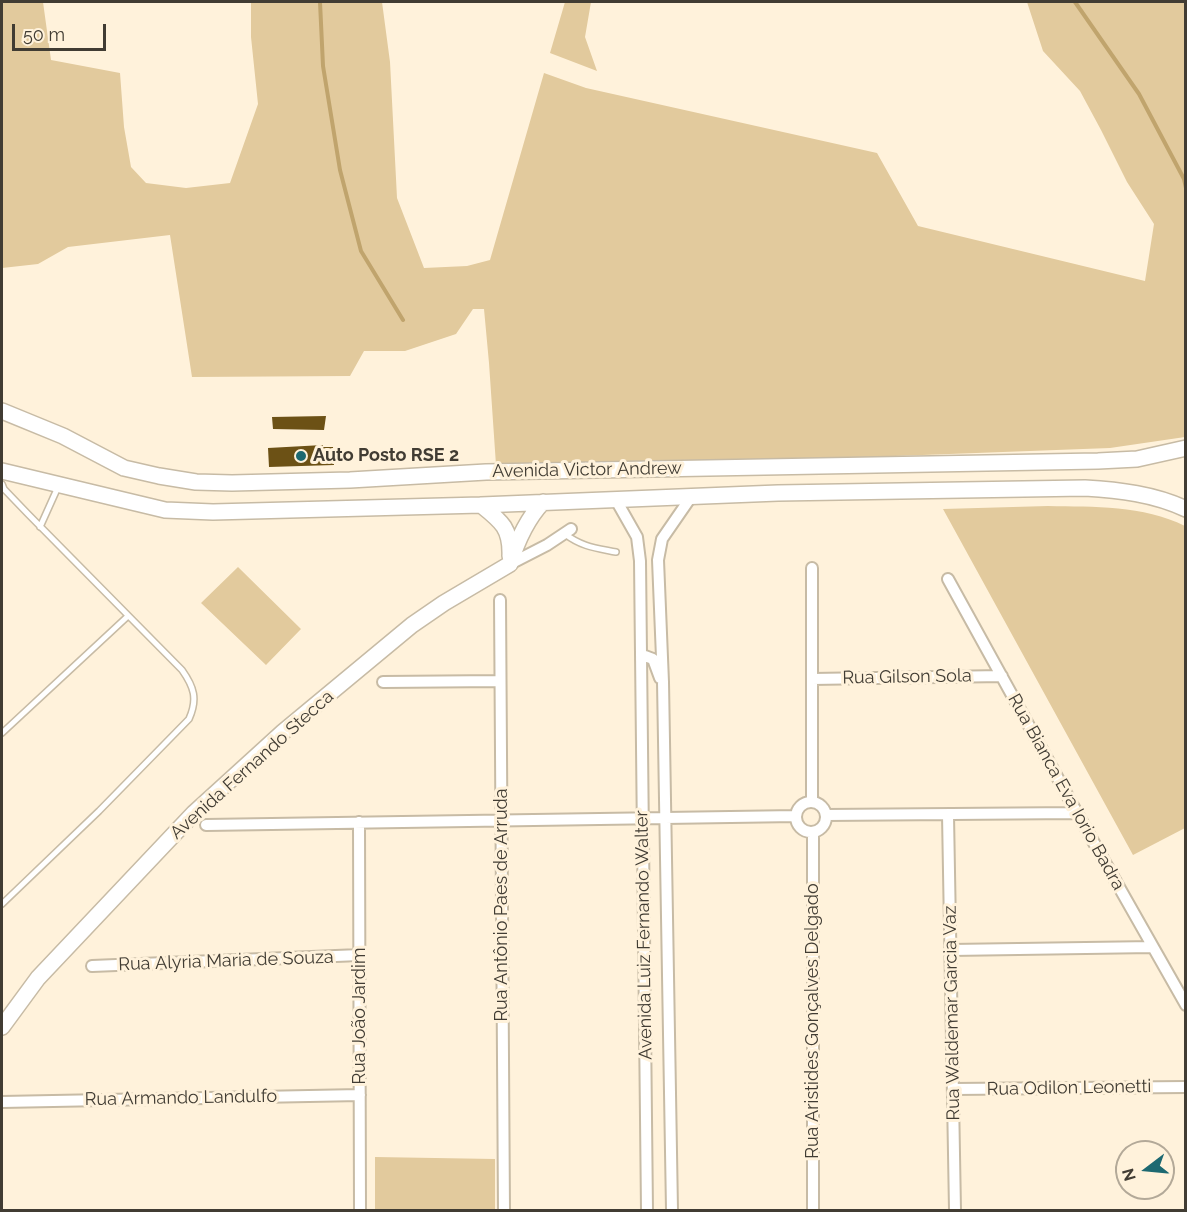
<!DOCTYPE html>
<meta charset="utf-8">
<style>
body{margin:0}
#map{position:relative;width:1187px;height:1212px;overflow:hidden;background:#fff2db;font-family:Raleway,sans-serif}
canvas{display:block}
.frame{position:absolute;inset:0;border:3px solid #413c33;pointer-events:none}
.north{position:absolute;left:1115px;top:1140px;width:60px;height:60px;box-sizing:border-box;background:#fff2db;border:2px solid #b3a998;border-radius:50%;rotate:254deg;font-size:16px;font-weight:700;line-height:24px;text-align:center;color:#413c33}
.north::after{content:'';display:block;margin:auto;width:21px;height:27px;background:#1d6971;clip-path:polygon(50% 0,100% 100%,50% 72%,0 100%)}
.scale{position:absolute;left:12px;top:24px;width:94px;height:27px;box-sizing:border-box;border:3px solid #413c33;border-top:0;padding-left:8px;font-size:18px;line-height:21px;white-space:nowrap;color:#413c33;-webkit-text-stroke:4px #fff2db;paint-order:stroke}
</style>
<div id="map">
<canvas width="1187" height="1212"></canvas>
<div class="frame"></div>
<div class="north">N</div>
<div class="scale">50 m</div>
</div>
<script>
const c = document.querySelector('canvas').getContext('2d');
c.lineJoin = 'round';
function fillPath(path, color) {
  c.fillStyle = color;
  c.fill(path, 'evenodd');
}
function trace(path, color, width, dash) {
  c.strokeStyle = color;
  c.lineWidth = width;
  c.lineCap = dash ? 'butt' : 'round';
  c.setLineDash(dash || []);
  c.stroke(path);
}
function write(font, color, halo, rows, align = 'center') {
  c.font = font + ' Raleway,sans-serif';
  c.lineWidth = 6;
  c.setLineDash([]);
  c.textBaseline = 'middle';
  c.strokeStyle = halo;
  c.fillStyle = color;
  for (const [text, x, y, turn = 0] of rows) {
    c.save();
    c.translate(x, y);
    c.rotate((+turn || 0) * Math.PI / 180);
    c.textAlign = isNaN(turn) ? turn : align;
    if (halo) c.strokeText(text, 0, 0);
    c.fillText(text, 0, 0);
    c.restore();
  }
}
fillPath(new Path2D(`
 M2,2h41l8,58 69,13 4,54 7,40 15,16 40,5 44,-5 28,-79 -7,-67v-35h131l8,60 7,136 27,70 43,-2 23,-6 54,-187 42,15 291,65 41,73 227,55 9,-57 -27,-42 -26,-52 -21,-39 -37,-40 -16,-49h158v435l-75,11 -268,10 -346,7 -7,-102 -5,-54h-11l-17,25 -51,17h-41l-14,25 -158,1 -22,-142 -102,12 -30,17 -36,4z
 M565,2h26l-6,35 12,34 -47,-18z
 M1048,506c46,1 95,-1 137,20v302l-52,27 -190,-346z
 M238,567l63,62 -35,36 -65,-62z
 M375,1157l120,2v51h-120z`), '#e2ca9d');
trace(new Path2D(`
 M320,2l3,64 17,104 21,81 42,69
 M1075,2l64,92 45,85 2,9`), '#c0a46d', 4);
fillPath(new Path2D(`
 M326,416l-2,14 -51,-1 -1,-12z
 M323,445l-1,2h11l1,18 -65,2 -1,-19z`), '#6c5115');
const lane = new Path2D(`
 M2,484l2,5 24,25 154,156c12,17 16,29 7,49l-90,92 -97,93
 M40,527l18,-40
 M565,534c17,13 31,14 51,18
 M2,733l126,-117`);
const street = new Path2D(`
 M616,500l21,37 3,24 7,649
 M510,564l37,-19 24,-16
 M812,568v234
 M948,579l129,234 109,192
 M500,600l4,610
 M641,660l4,-4 8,3 7,19
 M812,679l190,-3
 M383,682l117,-1
 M796 817a15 15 0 1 1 30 0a15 15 0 1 1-30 0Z
 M826,815l251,-2
 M948,815l7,395
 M359,822l1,388
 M206,825l590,-9
 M813,832v378
 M951,950l202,-3
 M92,966l268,-11
 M953,1089l233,-2
 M2,1102l358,-7
 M672,1210l-9,-528 -5,-122 4,-21 29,-42`);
const secondary = new Path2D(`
 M2,411l61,25 61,32 35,8 37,6 36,1 118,-3 136,-8 612,-11 39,-2 49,-11
 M2,471l163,39 48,2 268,-7 297,-12 307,-5c34,2 69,6 101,21
 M481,505c20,16 30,23 29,51
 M2,1027l36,-49 156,-165 89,-81 129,-107 32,-22 66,-39c7,-23 16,-44 33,-62`);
trace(lane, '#c7bba5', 8);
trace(street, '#c7bba5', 14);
trace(secondary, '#c7bba5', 18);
trace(lane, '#fff', 5);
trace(street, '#fff', 10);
trace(secondary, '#fff', 15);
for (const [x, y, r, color] of [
 [301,456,6,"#1d6971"]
]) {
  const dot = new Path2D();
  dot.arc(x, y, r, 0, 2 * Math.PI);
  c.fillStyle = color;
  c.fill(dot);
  trace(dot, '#fff2db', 2);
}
write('bold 18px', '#413c33', '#fff2db', [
 ["Auto Posto RSE 2",313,456]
], 'left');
write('18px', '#413c33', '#fff2db', [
 ["Avenida Victor Andrew",587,470,-1],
 ["Rua Gilson Sola",907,677,-1],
 ["Avenida Fernando Stecca",252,765,-42],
 ["Rua Bianca Eva Iorio Badra",1066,792,61],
 ["Rua Antônio Paes de Arruda",502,905,-90],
 ["Avenida Luiz Fernando Walter",644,935,-91],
 ["Rua Alyria Maria de Souza",226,961,-2],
 ["Rua Waldemar Garcia Vaz",952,1013,-91],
 ["Rua João Jardim",360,1016,-90],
 ["Rua Aristides Gonçalves Delgado",813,1021,-90],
 ["Rua Odilon Leonetti",1069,1088,-1],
 ["Rua Armando Landulfo",181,1098,-1]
]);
</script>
